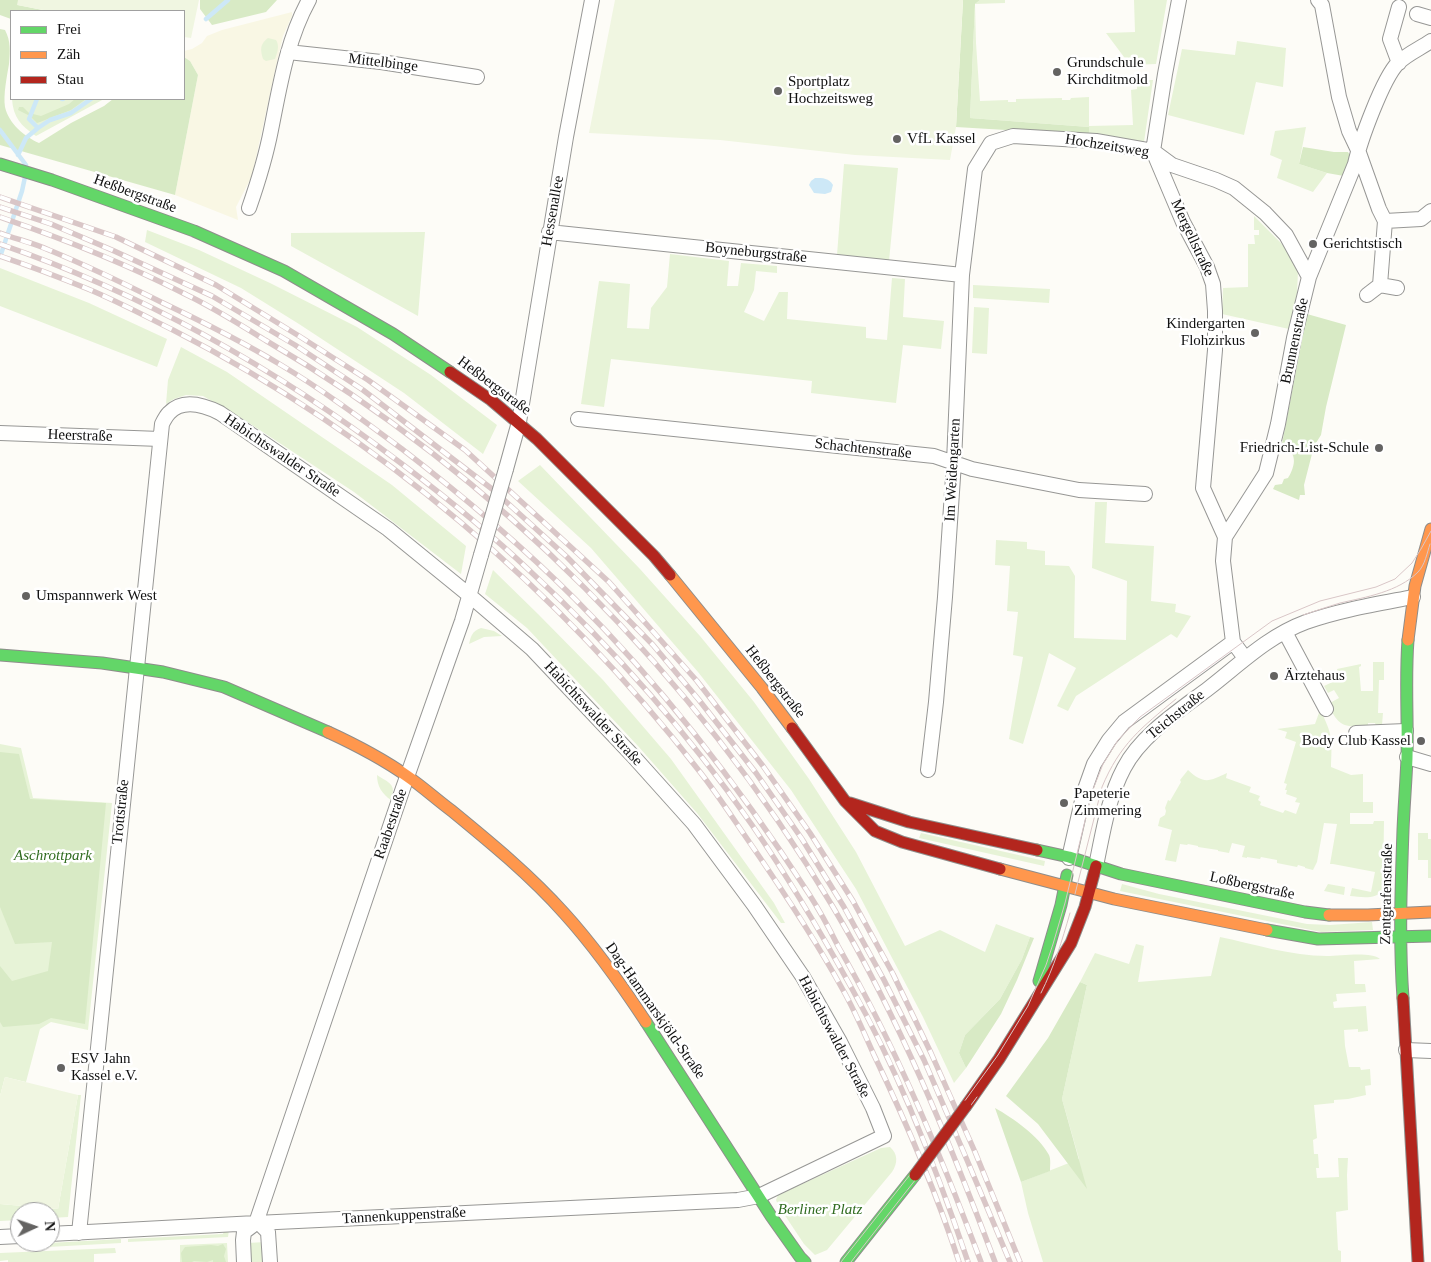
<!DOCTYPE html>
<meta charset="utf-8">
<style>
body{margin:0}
#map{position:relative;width:1431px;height:1262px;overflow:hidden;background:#fdfcf7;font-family:Georgia,serif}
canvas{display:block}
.legend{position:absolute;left:10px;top:10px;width:175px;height:90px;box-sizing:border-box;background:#fff;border:1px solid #a0a0a0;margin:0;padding:6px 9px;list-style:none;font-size:15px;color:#111}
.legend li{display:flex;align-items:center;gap:10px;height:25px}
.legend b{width:25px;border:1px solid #a0a0a0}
.north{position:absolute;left:10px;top:1202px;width:50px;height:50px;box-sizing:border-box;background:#fff;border:1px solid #a0a0a0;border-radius:50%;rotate:87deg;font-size:14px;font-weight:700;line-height:20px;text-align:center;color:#111}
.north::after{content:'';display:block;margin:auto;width:18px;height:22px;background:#646362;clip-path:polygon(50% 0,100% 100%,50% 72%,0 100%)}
</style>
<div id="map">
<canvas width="1431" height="1262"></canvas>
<ul class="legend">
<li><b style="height:6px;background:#63d668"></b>Frei</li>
<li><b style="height:6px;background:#ff974d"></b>Zäh</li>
<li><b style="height:6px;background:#b3261e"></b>Stau</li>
</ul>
<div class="north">N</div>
</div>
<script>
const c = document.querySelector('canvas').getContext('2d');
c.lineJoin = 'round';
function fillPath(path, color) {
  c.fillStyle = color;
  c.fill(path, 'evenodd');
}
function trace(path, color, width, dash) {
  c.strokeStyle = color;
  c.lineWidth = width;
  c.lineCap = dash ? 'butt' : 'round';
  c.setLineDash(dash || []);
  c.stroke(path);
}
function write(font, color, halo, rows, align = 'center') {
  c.font = font + ' Georgia,serif';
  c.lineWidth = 5;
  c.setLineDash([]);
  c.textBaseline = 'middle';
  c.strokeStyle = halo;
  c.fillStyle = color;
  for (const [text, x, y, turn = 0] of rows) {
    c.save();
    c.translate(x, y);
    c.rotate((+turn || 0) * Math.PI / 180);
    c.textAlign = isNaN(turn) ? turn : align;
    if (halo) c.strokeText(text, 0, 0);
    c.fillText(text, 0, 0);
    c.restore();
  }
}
fillPath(new Path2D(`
 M292,12v4l-9,20 -6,26 -25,114 -16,31 2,13 -63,-25 23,-120 -8,-14 -6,-4v-6l8,-2 10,-6 5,-7 15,-6z`), '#f9f7e4');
fillPath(new Path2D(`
 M980,0h25v3l-30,1 1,39 4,58 28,-1v2h8v-3l46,-1v2h8l1,-2 18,-1v29l44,-1 -2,-35 6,-1v-9h16l-9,62 -55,-7v-8l-119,-9 5,-114z
 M1134,0h33l-11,64 -26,1 -24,-32 29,-1z
 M268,38l8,2c4,6 1,13 -1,19l-9,2 -3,-2c-3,-10 -3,-15 5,-21z
 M1237,41l49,7 -3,39 -27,-5 -12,53 -76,-20 14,-66 53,6z
 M12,99h92l-68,37c-15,-10 -23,-19 -24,-37z
 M1306,127l-7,37 28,9 -14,19 -36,-14 5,-18 -12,-5 5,-24z
 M844,164l54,4 -9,93 -52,-6z
 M1254,216l26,26 8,9 10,20 -1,22 -8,36 -67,-15 1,-26 25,-1v-43h7l-1,-9h5v-5h-5z
 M147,230l52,20 71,33 87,44 74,48 66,50 -14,29 -79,-61 -105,-69 -58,-36 -96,-46z
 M425,232l-7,84 -127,-70v-13z
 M670,254l59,7 -2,25h11l3,-23 36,3v7l-21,-2 -2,19 -10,22 20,9 15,-29h9l-1,27 79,8v11l21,2 5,-62 13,1 -2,38 41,4 -3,28 -38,-4 -7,58 -85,-10 1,-12 -201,-22 -7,48 -23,-3 18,-123 31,3 -3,44 22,1 2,-21 16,-21z
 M0,268l89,35 78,36 -10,28 -157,-61z
 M973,285l77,4 -1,14 -76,-5z
 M974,307l15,1 -2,46 -15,-1z
 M181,347l46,25 165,113 74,61 -5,28 -107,-82 -108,-71 -43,-25 -17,-1 -12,4 -8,5 2,-24z
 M540,465l100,104 60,67 54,66 55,77 47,73 49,94 35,-16 45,22 11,-28 34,13 -8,22 -22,40 -35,36 -6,18 7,15 -12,15 -31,-66 -67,-128 -65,-99 -93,-118 -107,-124 -73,-67z
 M1095,502h12l-2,41 49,3 -3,55 25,3 -1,8 16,4 -14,22 -6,-4 -95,62 -8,15 -11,-5 19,-38 -27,-15 -26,91 -14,-5 14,-82 -10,-2 5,-43 -11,-1 3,-45 -15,-1 1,-25 31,2v7l18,2v14l24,1 6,10 -1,62 52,2 1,-59 -35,-13z
 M493,570l45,44 65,66 68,79 103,144 11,20h-4l-84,-110 -59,-67 -111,-118 -42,-34z
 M481,628l13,3 8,5 -18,1 -15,7c2,-8 3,-13 12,-16z
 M1373,662h11v18h-5l-1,33h5l-1,12 -6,1 -1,-3h-7v3c-24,2 -30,0 -40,-22l11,-6 -5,-8 -6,3 -4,-7 15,-7 -2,-10 24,-5v2l-2,1 2,24h12z
 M1320,710c13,24 12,31 11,57l20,8 12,-1v28h10v11h-23v11h23l1,-3h10l-1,69c-7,10 -22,7 -33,6l2,-8 19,4 4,-20 -42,-8h-3l7,-40 -13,-1 -7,39 -4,8 -8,-2v-1l-7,-2 -1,2 -20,-4v-3l-16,-3 -1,2 -13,-2v1l-5,-1 3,-11 -13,-3 -3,10 -11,-2v-1l-20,-3v-1l-10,-2 -1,1 -7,-1 -4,18 -11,-2 7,-30 -14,-4 2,-8 5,-3 1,-4 -1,-3 3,-8 2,1 11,-19 -1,-2 8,-10c16,15 22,11 39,3l-1,5 25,9 -2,5 11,4 -2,4 3,2 -1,3 23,8 2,-3 11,4 4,-11 -5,-1 2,-4 -11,-4 1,-4h-2l2,-6 -3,-1 12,-41 -11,-4 2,-6 -10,-3 38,-5z
 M0,744l21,4 12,50 79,5 -24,227 -37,-8 -11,7 -14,53 -21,-5 -5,19z
 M377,775c12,8 20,9 14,25 -9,-6 -14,-14 -14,-25z
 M921,833l124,28 -1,5 -125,-28z
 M1418,833h10v6h3v39h-3v-18h-10z
 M1122,884l37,10 148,30 23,1 42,-3 1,8 -52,2 -201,-41z
 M1328,884l17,3 -1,8 -20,-4z
 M1220,937c34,7 71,19 107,19 13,0 44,-5 53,3l-26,2 1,23h10l1,8 -30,2 1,7 -4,1 1,6 32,-2 2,25 -10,1v-3l-14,1 1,16 4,21h11l1,3 9,-1 1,16 -6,1 1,9 -18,4 -14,1v3l-20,2 3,33 -4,2 1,14h4l1,14h-3l1,10 22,-1 -1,-19h10l-1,17 1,35 -12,2 2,38 3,1v11h-298l-15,-49 -7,-31 58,-23 -17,-60 25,-114 -7,-3 15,-29 34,11 7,-20 8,2 -6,36 73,-6z
 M78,1095h3l-13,122 -18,1v-6h-30v8l-20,1v-17l58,5z
 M890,1147c8,7 8,16 2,25l-65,78 -12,5 -11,-11 -26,-39 -2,-5 2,-5 103,-47z
 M224,1230h5l-1,7 -100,5v-3l95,-5z
 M121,1239v4l-73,4 1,-4z
 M265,1242l1,20h-17l-1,-19z
 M227,1243l1,19h-48v-17z
 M115,1248l1,5 -22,1v8h-86v-2l-8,1v-8z`), '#e7f3d7');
fillPath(new Path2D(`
 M0,0h18v5l30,6h-37v8l-11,-4z
 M200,0h77l-11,12 -54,13 -12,-16z
 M963,0h17l-5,4 -5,114 119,9v8l-133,-8z
 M0,29l5,1c6,11 5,22 4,34 -2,12 -6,31 -4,43 4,17 19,29 34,36l32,-20 33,-17 9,-7h71v-42l6,4 8,14 -23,120 -175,-50z
 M75,99h11l-15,11 -31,12 -3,1 -7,-7 -12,-6 1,-3h4l6,6 12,3 28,-12z
 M1303,147l31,5h14l3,5 -7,19 -17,-3 -28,-9z
 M1307,314l39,11 -20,82 -5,28 -7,11 -10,39 1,10h-5l-1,5 -26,-11 2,-4 7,-1 2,-5 4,-1c4,-6 10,-20 2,-26 -1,-1 -7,-2 -9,-3z
 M0,752l19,2 11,45 76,4 -21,221 -34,-6 -12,6 -36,3 -3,-5v-56l12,15 36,-10 4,-29 -37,2 -15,-37z
 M1030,937l4,1 -17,42 -16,34 -35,54 -7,-15 6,-18 35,-36 22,-40z
 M1080,982l7,3 -25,114 25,90 -49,-65 -32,-28 42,-58z
 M995,1108c18,10 44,28 54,47 2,4 1,11 1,16l-29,11z
 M223,1244l3,5 -2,7 2,6h-13v-2l-6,2 -13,-1 -2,1h-10l-1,-9 4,-6 26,-2 7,1z`), '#d8eac5');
fillPath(new Path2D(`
 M18,0h181l-8,38 -7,-1v-26h-136l-31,-6z
 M615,0h348l-7,127 -6,33 -95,-5 -135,-15 -131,-7z
 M5,1077l73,18 -20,114 -58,-5v-108z`), '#f0f6e1');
fillPath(new Path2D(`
 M815,178c8,0 14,0 18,7l-2,7 -6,2 -11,-1 -5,-8 2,-4z`), '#cde8f7');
trace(new Path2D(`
 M206,19l22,-19
 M37,99l-8,20 9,9
 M62,99h1
 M0,130l26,35
 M18,155l8,-17 12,-10 12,-8 21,-7 20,-14
 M0,257l22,-66 3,-14`), '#cde8f7', 4.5);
const street = new Path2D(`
 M1179,0l-14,74 -12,77 30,71 24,45 6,17 2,27v39l-12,138 22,49
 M1318,0l4,5 17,92 10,34 9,19 21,59 6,12
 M1417,14l14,4
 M288,52l93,10 96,15
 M1399,63l-9,-24 9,-32
 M249,208c9,-26 17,-52 22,-78 9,-45 16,-90 38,-130
 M1385,221l36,-2 10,-8
 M549,232l413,43
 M1380,285l5,-64
 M1367,295l13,-10 17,3
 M578,419l356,37 38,13 107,21 66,4
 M0,433l160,6
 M506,469l13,-47 47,-285 26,-137
 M1285,632l41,77
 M1245,658l-12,-16 -10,-81 2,-24 41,-64 12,-49 16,-86 15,-61 46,-113c5,-23 28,-86 43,-101 9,-9 23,-15 33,-22
 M1356,733l50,-2
 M1407,757l24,7
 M928,770l8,-68 9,-105 9,-135 8,-187 13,-106 16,-26 22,-7 83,5 57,10 19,14 44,15 18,8 31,25 21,22 23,42
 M1069,858l15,-66 10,-28 15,-24 15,-18 109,-80
 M1096,866c7,-34 12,-68 28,-98 17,-33 56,-58 85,-80 31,-24 59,-52 97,-66 34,-12 71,-18 107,-25
 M1406,1050l25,1
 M256,1223l146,-432 60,-170 19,-66
 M256,1223l4,1 8,8 2,30
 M50,1234l206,-11 482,-23 21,-4 125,-60 -11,-28 -33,-66 -37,-65 -49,-72 -60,-81 -61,-68 -101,-107 -63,-54 -81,-66 -168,-116c-16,-8 -37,-15 -51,0 -3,3 -5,7 -7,11l-83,809
 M0,1237l20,-1
 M244,1262l-1,-22 1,-8 12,-9`);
const fast = new Path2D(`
 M0,164l52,16 142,51 90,40 109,63 57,38
 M0,655l102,8 61,9 61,15 104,45
 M1037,850l32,7 52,17 184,38 24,3
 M1267,930l51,9 113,-3
 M1039,981l22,-76 6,-30
 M1403,998c-4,-56 -2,-112 0,-168 1,-24 3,-48 4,-72 1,-39 -2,-79 1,-118
 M646,1022l125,194 29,41 5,5
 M846,1262l69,-87`);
const slow = new Path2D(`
 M670,575l92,113 30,40
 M1408,640l7,-54 16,-57
 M328,732c26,12 55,27 79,44 16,11 30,24 45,35 39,32 78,64 112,102 30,33 57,71 82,109
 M1000,869l114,30 153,31
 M1329,915h39l63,-3`);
const jam = new Path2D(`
 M450,372l41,28 46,39 117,117 16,19
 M792,728l53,73 30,30 27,11 98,27
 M850,803l59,19 128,28
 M1403,998l15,264
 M966,1106l33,-47 72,-116 14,-36 11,-41`);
trace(street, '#979795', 16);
trace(fast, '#8e8d8b', 13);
trace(slow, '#8e8d8b', 13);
trace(jam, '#8e8d8b', 13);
trace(street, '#fffffe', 14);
trace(fast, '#63d668', 11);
trace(slow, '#ff974d', 11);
trace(jam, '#b3261e', 11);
trace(new Path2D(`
 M1303,615c12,-4 24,-8 37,-12 26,-6 58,-11 78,-31 7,-7 9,-19 12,-28
 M1075,894l27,-107c18,-43 39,-59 74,-88
 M1041,993c13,-26 21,-52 29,-80
 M949,1135l28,-38
 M841,1262l72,-91 51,-69 34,-47 30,-49 18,-41 7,-21 12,-41 27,-111 11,-28 15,-24 22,-23 132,-96 48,-20 56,-14 19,-8 17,-16 9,-14 10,-18
 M851,1262l72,-92`), '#d9c6c7', 1);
const rail = new Path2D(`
 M0,197l116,40 100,48 83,51 69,44 97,70 144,132 88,99 66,85 47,67 43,68 40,73 38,79 44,99 45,110
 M0,207l51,17 61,26 100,46 83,49 68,45 129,99 75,68 86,88 46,55 57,73 46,66 42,68 40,73 40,80 43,100 43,102
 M0,217c64,22 127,47 187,78 27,13 52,29 78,45 233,136 430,336 568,567 67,113 116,233 162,355
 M0,233c16,6 33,10 49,17 39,16 76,34 114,53 40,19 80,39 118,62 42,25 82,55 121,84 61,47 119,96 173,150 89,89 166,190 234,295 11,17 20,34 29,52 58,101 102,207 143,316
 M0,244c145,50 280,127 402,220 45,34 88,69 129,108 82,76 157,161 221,253 36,52 68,106 99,162 48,85 86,183 117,275
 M0,256c30,10 59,21 88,33 29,12 57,27 85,41 205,105 386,260 527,442 18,23 34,48 50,71 33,48 65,96 93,147 12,21 21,43 31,65 32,67 62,136 85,207`);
trace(rail, '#d9c6c7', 5.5);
trace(rail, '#fff', 4, [11]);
const streetBridge = new Path2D(`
 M481,555l25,-86`);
const jamBridge = new Path2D(`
 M915,1175l51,-69`);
trace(streetBridge, '#979795', 16, []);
trace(jamBridge, '#8e8d8b', 13, []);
trace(streetBridge, '#fffffe', 14);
trace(jamBridge, '#b3261e', 11);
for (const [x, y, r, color] of [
 [1057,72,5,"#646362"],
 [778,91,5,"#646362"],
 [897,139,5,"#646362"],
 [1313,244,5,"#646362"],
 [1255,333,5,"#646362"],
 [1379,448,5,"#646362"],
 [26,596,5,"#646362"],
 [1274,676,5,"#646362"],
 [1421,741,5,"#646362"],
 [1064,803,5,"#646362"],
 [61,1068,5,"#646362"]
]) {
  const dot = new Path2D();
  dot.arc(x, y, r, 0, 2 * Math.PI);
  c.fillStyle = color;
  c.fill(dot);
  trace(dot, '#fff', 2);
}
write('15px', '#111', '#fff', [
 ["Mittelbinge",383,63,7],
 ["Hochzeitsweg",1107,146,9],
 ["Heßbergstraße",135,194,20],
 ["Hessenallee",553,211,-80],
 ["Mergellstraße",1192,238,65],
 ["Boyneburgstraße",756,253,6],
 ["Brunnenstraße",1295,341,-78],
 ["Heßbergstraße",494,386,37],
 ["Heerstraße",80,436,2],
 ["Schachtenstraße",863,449,6],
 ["Habichtswalder Straße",282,456,34],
 ["Im Weidengarten",953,470,-87],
 ["Heßbergstraße",775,682,52],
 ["Habichtswalder Straße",593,714,47],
 ["Teichstraße",1176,715,-39],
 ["Trottstraße",121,812,-84],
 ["Raabestraße",391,824,-71],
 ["Loßbergstraße",1252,886,12],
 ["Zentgrafenstraße",1387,894,-89],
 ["Dag-Hammarskjöld-Straße",655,1011,55],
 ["Habichtswalder Straße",834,1037,62],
 ["Tannenkuppenstraße",404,1216,-3]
]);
write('15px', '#111', '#fff', [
 ["Grundschule",1067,63],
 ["Kirchditmold",1067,80],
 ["Sportplatz",788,82],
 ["Hochzeitsweg",788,99],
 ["VfL Kassel",907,139],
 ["Gerichtstisch",1323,244],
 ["Kindergarten",1245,324,"right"],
 ["Flohzirkus",1245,341,"right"],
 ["Friedrich-List-Schule",1369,448,"right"],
 ["Umspannwerk West",36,596],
 ["Ärztehaus",1284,676],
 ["Body Club Kassel",1411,741,"right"],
 ["Papeterie",1074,794],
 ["Zimmering",1074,811],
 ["ESV Jahn",71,1059],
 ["Kassel e.V.",71,1076]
], 'left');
write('italic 15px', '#2f6b1f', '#fff', [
 ["Aschrottpark",53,856],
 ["Berliner Platz",820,1210]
]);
</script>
